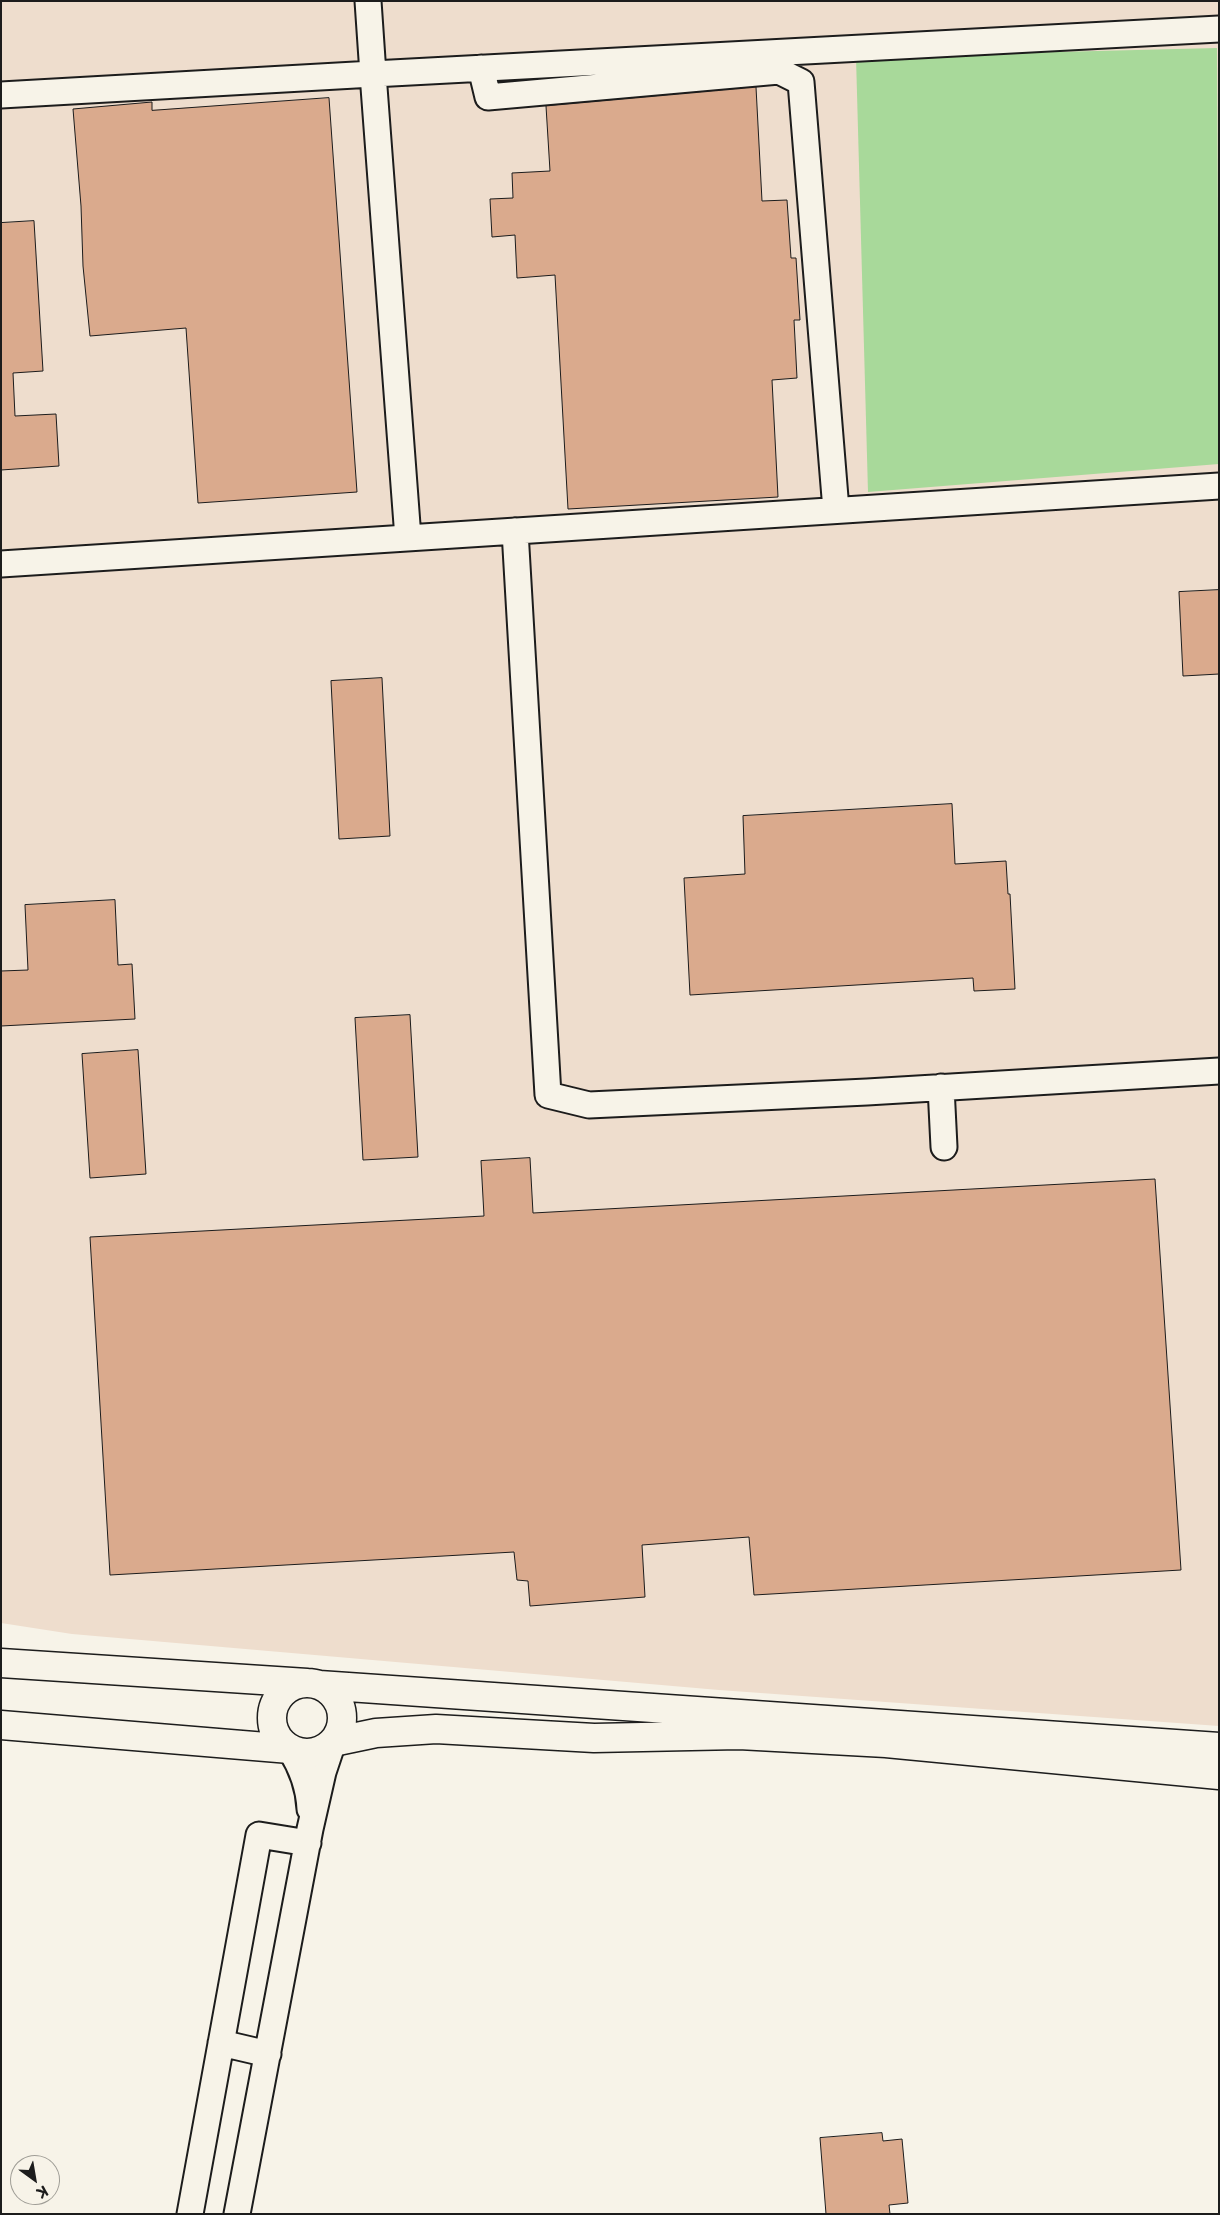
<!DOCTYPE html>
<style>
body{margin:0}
#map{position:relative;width:1220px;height:2215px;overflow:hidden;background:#f7f3e8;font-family:"Playpen Sans",sans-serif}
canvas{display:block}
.frame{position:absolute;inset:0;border:2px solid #1c1c1c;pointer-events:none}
.north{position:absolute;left:10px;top:2155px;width:50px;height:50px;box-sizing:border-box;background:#f7f3e8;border:1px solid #9f9d96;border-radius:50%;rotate:148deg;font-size:14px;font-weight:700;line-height:20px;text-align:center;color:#1c1c1c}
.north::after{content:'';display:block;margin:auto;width:18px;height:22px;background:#1c1c1c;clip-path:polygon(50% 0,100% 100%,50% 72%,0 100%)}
</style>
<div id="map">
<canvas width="1220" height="2215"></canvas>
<div class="frame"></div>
<div class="north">K</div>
</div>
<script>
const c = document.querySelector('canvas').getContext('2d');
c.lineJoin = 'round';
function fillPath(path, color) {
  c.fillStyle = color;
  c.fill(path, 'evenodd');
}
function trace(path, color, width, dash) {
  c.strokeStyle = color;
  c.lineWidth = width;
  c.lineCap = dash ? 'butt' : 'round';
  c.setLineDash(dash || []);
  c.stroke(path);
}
fillPath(new Path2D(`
 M1,1h1218v1725l-500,-36 -647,-56 -71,-11z`), '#eeddcd');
fillPath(new Path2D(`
 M1217,48l2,416 -351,28 -12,-435z`), '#a8d99a');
const building = new Path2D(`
 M756,87l6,114 25,-1 4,58h5l4,62h-6l3,58 -25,2 6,117 -210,12 -13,-234 -38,3 -2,-43 -23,2 -2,-38 23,-1 -1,-25 38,-2 -4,-65z
 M329,98l28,394 -159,11 -12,-175 -96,8 -7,-70 -2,-60 -8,-97 79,-7v8z
 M34,221l9,150 -30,2 2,43 41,-2 3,52 -58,4v-247z
 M1219,590v84l-36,2 -4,-84z
 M382,678l8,158 -51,3 -8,-158z
 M952,804l3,60 51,-3 2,33h2l5,95 -41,2 -1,-13 -283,17 -6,-117 61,-4 -2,-58z
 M115,900l3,65 14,-1 3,55 -134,7v-55l27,-1 -3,-65z
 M410,1015l8,142 -55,3 -8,-142z
 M138,1050l8,124 -56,4 -8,-124z
 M530,1158l3,55 622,-34 26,391 -427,25 -5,-58 -107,8 3,52 -115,9 -2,-25 -11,-1 -3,-28 -404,23 -20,-338 394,-21 -3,-55z
 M882,2133l1,8 19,-2 6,64 -19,2 1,9h-64l-6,-76z`);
fillPath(building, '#daaa8d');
trace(building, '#1c1c1c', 1);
const minor = new Path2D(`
 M368,1l5,73 846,-45
 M481,68l7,29 291,-26 22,11 35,428
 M1,95l372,-21 35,464
 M515,531l33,564 41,10 278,-13 352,-21
 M1,564l1218,-78
 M941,1087l3,60
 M290,1749c12,19 19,37 20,60
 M221,2043l47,11
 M190,2214l69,-379 49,8
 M237,2214l73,-385 13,-57 10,-30`);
const major = new Path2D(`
 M1,1663l306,20
 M272 1718a35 35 0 1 1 70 0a35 35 0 1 1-70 0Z
 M319,1685l900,62
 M1,1725l289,24
 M333,1742l43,-9 60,-4 158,9 145,-3 147,8 333,32`);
trace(minor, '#1c1c1c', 29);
trace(major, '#1c1c1c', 31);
trace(minor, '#f7f3e8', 25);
trace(major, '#f7f3e8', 28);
</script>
